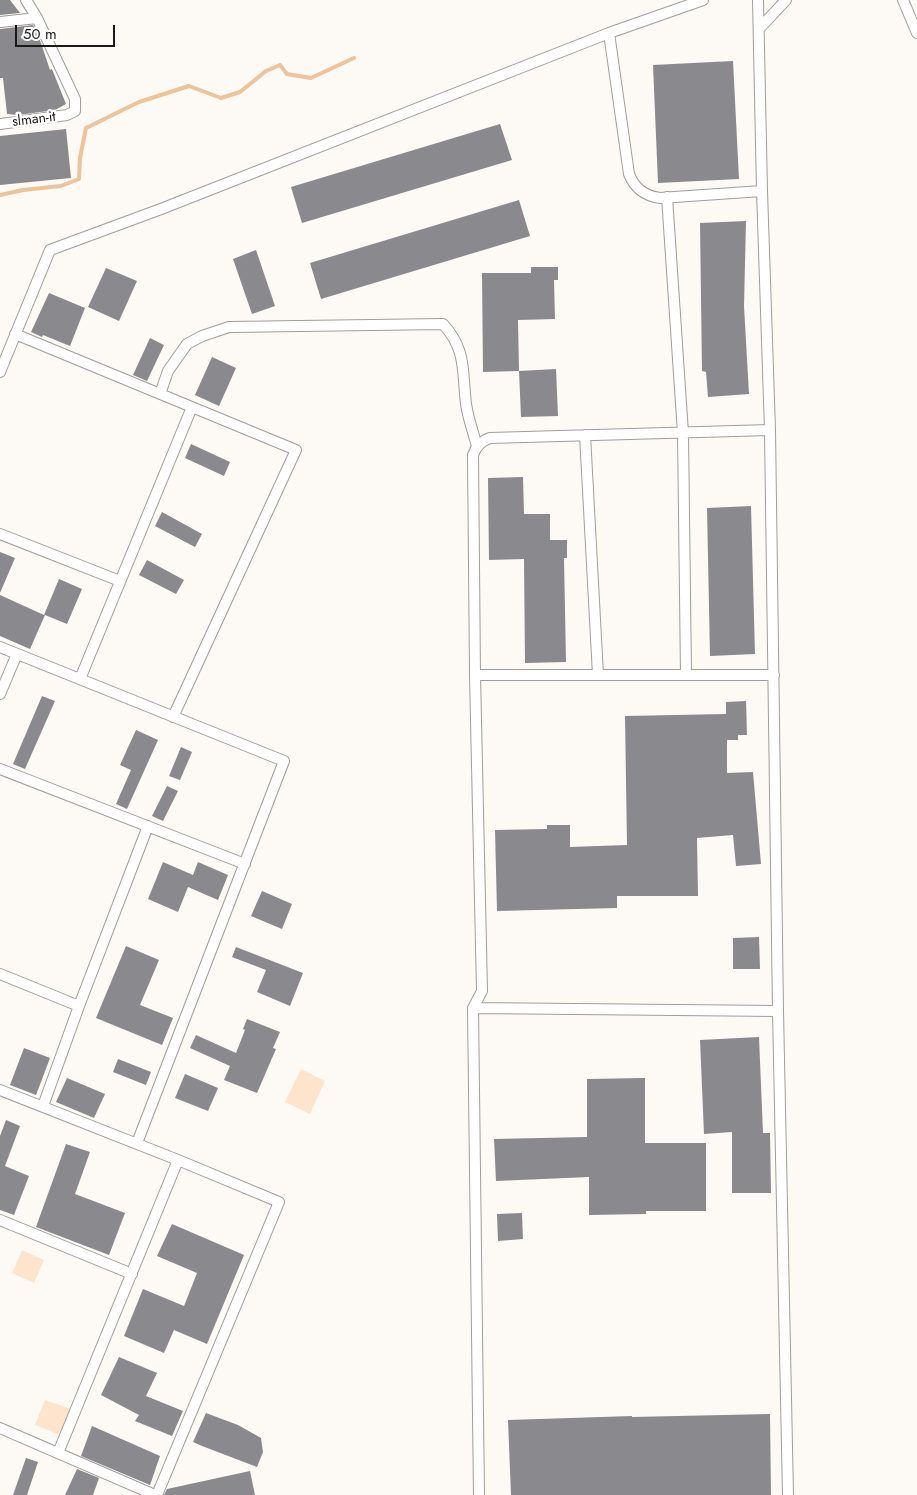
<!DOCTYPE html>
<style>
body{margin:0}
#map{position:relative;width:917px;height:1495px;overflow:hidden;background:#fdf9f5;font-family:Jost,sans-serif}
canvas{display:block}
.scale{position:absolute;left:15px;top:25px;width:100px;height:22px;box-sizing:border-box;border:2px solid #1a1918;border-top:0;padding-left:6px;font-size:15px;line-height:18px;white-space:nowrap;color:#1a1918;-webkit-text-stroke:4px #fff;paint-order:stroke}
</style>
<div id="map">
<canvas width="917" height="1495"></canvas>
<div class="scale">50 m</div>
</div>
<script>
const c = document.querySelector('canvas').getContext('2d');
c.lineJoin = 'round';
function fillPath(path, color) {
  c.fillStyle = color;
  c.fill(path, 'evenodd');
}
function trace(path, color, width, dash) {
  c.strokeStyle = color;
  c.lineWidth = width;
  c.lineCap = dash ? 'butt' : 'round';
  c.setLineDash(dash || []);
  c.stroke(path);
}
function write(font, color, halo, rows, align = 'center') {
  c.font = font + ' Jost,sans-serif';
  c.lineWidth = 5;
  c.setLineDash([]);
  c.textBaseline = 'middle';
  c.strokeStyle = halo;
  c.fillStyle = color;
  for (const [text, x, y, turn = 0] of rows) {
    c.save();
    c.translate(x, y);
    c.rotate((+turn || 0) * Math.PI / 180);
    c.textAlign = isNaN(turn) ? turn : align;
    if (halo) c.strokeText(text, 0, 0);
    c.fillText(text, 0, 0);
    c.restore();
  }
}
fillPath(new Path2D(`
 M301,1069l24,12 -15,33 -25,-12z
 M22,1250l22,10 -10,23 -22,-10z
 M45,1400l26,9 -10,26 -26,-10z`), '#fee4cc');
trace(new Path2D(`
 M0,195l23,-5 38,-4 18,-7 1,-21 6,-30 53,-26 50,-16 32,12 19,-6 26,-21 14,-6 7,9 24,4 43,-20`), '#efc399', 4);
fillPath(new Path2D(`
 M0,0h10l10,13 -20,2z
 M33,25l8,18 9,27 2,-1 14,35 -11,6 -37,5 -11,-1 -4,-36h-3v-49z
 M733,61l6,118 -81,4 -5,-118z
 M500,124l12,36 -210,63 -11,-36z
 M66,129l5,49 -71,7v-49z
 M519,200l11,36 -209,63 -11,-36z
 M746,221l-2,85 5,88 -41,3 -2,-25 -4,-1 -2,-148z
 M256,250l19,56 -23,8 -19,-55z
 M531,267h27v13h-4l1,39 -37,1 1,51 -36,1 -1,-99h49z
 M106,268l31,13 -18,40 -31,-14z
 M49,293l36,15 -15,38 -27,-11 -1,2 -11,-5z
 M150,338l14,7 -17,36 -14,-6z
 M212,357l24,11 -17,38 -24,-11z
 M556,369l2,47 -37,1 -2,-46z
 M191,444l39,18 -6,14 -39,-18z
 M523,477l1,37h26v26h17v18h-3l2,104 -41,1 -1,-104 -35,1 -1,-82z
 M751,506l4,148 -45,2 -3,-148z
 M162,512l40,22 -7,13 -40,-21z
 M0,552l15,6 -15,35z
 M147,560l37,20 -8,14 -37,-19z
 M59,579l23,10 -15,35 -22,-9 -15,34 -30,-13v-41l44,20z
 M42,696l13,5 -30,68 -12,-5z
 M746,701l1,34h-9v5h-11v33l26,-1 8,92 -25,2 -3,-31 -36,3 1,58h-81v12l-120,3 -2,-81 52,-1v-4h23v22l57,-2 -2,-129 101,-2v-12z
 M136,730l22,10 -31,69 -11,-5 15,-34 -11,-5z
 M181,747l11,5 -12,28 -11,-4z
 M167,786l11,5 -15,30 -11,-5z
 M163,862l30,13 5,-13 30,13 -10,25 -30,-13 -10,25 -30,-13z
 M262,891l30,13 -10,25 -31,-13z
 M759,937l1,32h-27v-31z
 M126,946l33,14 -19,45 33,13 -11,27 -66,-27z
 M236,947l67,26 -13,33 -33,-14 9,-22 -34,-13z
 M247,1019l33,13 -7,16 3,1 -19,44 -33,-13 6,-14 -40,-18 6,-13 40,18 9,-23 -2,-1z
 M759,1037l4,96h7l1,60h-39v-61l-28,2 -4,-94z
 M24,1048l26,10 -14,37 -26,-10z
 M118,1059l33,13 -5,13 -33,-13z
 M185,1074l33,14 -10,23 -33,-13z
 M67,1078l38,16 -11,24 -38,-16z
 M645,1078v65h61v68h-60v3l-57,1v-38l-93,4 -2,-42 93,-2v-58z
 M6,1120l14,6 -15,40 24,10 -15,39 -14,-5v-74z
 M66,1144l24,8 -15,42 50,19 -16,42 -73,-28z
 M522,1213l1,26 -25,2 -1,-27z
 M172,1224l72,31 -37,89 -33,-14 -10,23 -40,-17 19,-47 41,17 4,-10 9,-23 -40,-17z
 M119,1357l38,16 -11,23 37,15 -11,25 -37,-15 4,-6 -38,-20z
 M206,1413l32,12 23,13 2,14 -6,15 -55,-21 -9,-4z
 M770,1414l1,81h-260l-3,-75 124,-4v1z
 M92,1426l68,30 -10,29 -69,-29z
 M26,1458l12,4 -11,33h-14z
 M77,1469l22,9 -6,17h-28z
 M250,1471l5,24h-91l3,-6z`), '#89898e');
const street = new Path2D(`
 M758,0l4,191 8,239 8,581 10,484
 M903,0l14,33
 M0,22l37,-4
 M759,29l27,-29
 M609,33l20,141c6,15 16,22 31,24l102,-7
 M0,124l67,-9 8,-4v-12l-38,-81 -11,-18
 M667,197l16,236 3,242
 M15,334l281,116 -123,267
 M0,372l50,-122 111,-41 448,-176 94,-33
 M160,394l8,-23 19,-27 15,-8 27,-9 214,-3c24,26 19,48 23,80 2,14 7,28 11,42
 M585,435l13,240
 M0,534l120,47
 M0,647l284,114 -147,382
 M475,675h299
 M80,679l112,-272
 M0,694l17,-40
 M0,769l245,95
 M0,974l79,32
 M473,1008l305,3
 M0,1090l178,70 101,42 -122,293
 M43,1106l36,-100 69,-180
 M0,1220l132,54
 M0,1428l155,67
 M58,1453l120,-293
 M479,1495l-6,-487 9,-17 -7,-316 -2,-220c3,-9 8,-14 17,-17l280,-8`);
trace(street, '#a19e9a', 12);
trace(street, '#fff', 10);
write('14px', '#1a1918', '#fff', [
 ["slman-it",34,120,-7]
]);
</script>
